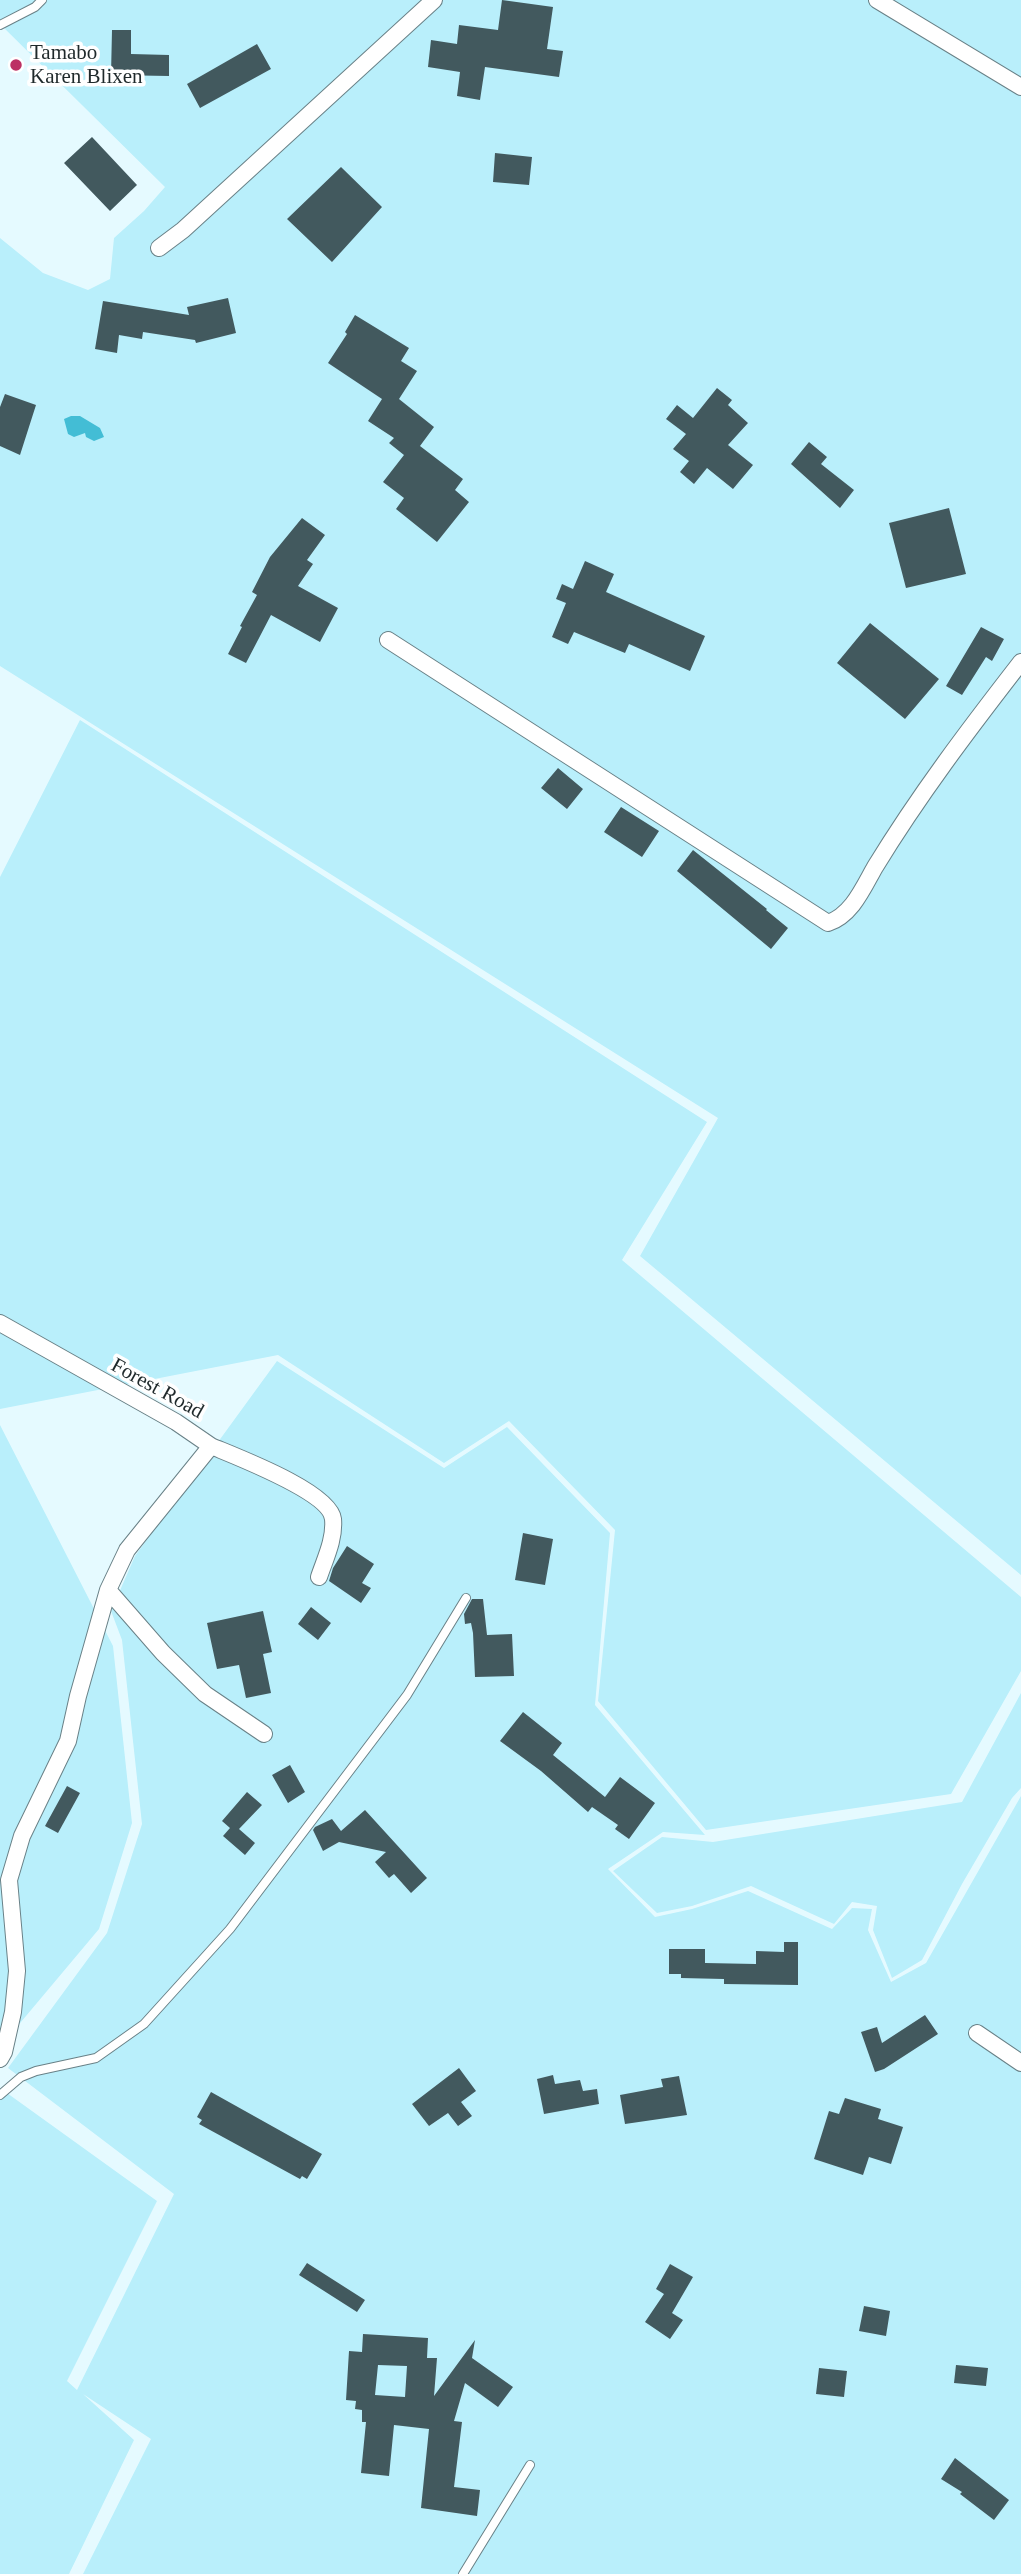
<!DOCTYPE html>
<style>
body{margin:0}
canvas{display:block;background:#e5faff}
</style>
<canvas width="1021" height="2574"></canvas>
<script>
const c = document.querySelector('canvas').getContext('2d');
c.lineJoin = 'round';
function fillPath(path, color) {
  c.fillStyle = color;
  c.fill(path, 'evenodd');
}
function trace(path, color, width, dash) {
  c.strokeStyle = color;
  c.lineWidth = width;
  c.lineCap = dash ? 'butt' : 'round';
  c.setLineDash(dash || []);
  c.stroke(path);
}
function write(font, color, halo, rows, align = 'center') {
  c.font = font + ' Georgia,serif';
  c.lineWidth = 7;
  c.setLineDash([]);
  c.textBaseline = 'middle';
  c.strokeStyle = halo;
  c.fillStyle = color;
  for (const [text, x, y, turn = 0] of rows) {
    c.save();
    c.translate(x, y);
    c.rotate((+turn || 0) * Math.PI / 180);
    c.textAlign = isNaN(turn) ? turn : align;
    if (halo) c.strokeText(text, 0, 0);
    c.fillText(text, 0, 0);
    c.restore();
  }
}
fillPath(new Path2D(`
 M0,0h1021v1575l-381,-319 78,-138 -718,-452v-428l43,35 45,17 22,-11 4,-41 30,-27 21,-24 -165,-163z
 M80,720l627,402 -85,138 399,337v74l-70,123 -245,36 -108,-129 17,-171 -106,-109 -65,42 -166,-108 -278,54v-532z
 M277,1361l167,107 63,-41 103,106 -15,172 110,130 -42,-3 -55,37 47,48 37,-8 56,-18 84,38 20,-21 20,1 -4,21 23,52 35,-19 95,-167v778h-938l68,-135 -68,-45 51,46 -65,134h-69v-486l157,113 -90,180 10,9 97,-196 -166,-126 99,-135 35,-109 -20,-184 -11,-29 24,-55z
 M0,1425l113,221 19,177 -33,106 -99,118z
 M1021,1693v95l-9,10 -50,86 -40,76 -30,18 -19,-48 4,-24 -25,-4 -18,22 -83,-38 -59,20 -35,7 -44,-42 49,-34 51,5 249,-40z`), '#b9effb');
fillPath(new Path2D(`
 M80,416l20,12 4,9 -10,4 -8,-4 -1,-4 -11,4 -6,-3 -4,-15 7,-3z`), '#43bdd5');
fillPath(new Path2D(`
 M502,0l51,7 -6,42 16,2 -4,26 -74,-10 -5,33 -23,-4 3,-24 -32,-5 3,-27 26,4 2,-19 39,5z
 M112,30h19v24l38,1v21l-58,-1z
 M257,44l14,25 -71,39 -13,-24z
 M92,137l45,48 -27,26 -46,-48z
 M495,153l37,4 -3,28 -36,-3z
 M341,167l41,40 -50,55 -45,-43z
 M228,298l8,35 -40,10 -1,-3 -52,-8 -1,7 -23,-4 -2,18 -22,-4 8,-48 86,14 -2,-8z
 M355,315l54,33 -8,13 16,10 -18,28 35,28 -14,19 43,33 -8,11 14,12 -32,40 -41,-33 8,-11 -21,-16 21,-27 -15,-12 5,-5 -26,-17 14,-22 -54,-36 19,-29 -2,-2z
 M717,388l15,12 -4,5 20,18 -20,22 25,20 -20,24 -26,-21 -13,16 -14,-12 9,-11 -16,-12 13,-15 -20,-15 11,-14 16,13z
 M5,394l31,11 -16,50 -20,-9v-39z
 M809,442l18,15 -6,7 33,26 -14,18 -49,-44z
 M949,508l17,66 -60,14 -17,-65z
 M302,518l23,17 -18,25 6,4 -15,22 40,22 -18,34 -49,-27 -25,48 -18,-9 14,-27 -2,-1 17,-31 -5,-3 18,-35z
 M585,561l29,13 -8,18 99,44 -15,35 -61,-27 -4,9 -51,-21 -6,12 -16,-7 14,-34 -10,-4 6,-15 11,5z
 M870,623l69,56 -34,40 -68,-56z
 M981,627l23,12 -12,22 -6,-4 -24,38 -16,-9z
 M558,768l25,21 -16,20 -26,-21z
 M621,807l38,24 -17,26 -38,-25z
 M693,850l74,59 -1,1 22,18 -17,21 -94,-78z
 M523,1533l30,6 -8,46 -30,-5z
 M347,1546l27,18 -12,19 9,5 -10,15 -32,-22 4,-13z
 M472,1599h11l4,36 25,-1 2,42 -39,1 -2,-44 -2,-10 -6,1 -1,-10z
 M311,1607l20,16 -13,17 -20,-16z
 M263,1611l9,41 -9,2 8,39 -25,5 -7,-33 -22,4 -10,-46z
 M523,1712l39,31 -9,12 52,42 15,-20 35,26 -26,36 -14,-10 3,-4 -26,-18 -4,5 -47,-41 -41,-30z
 M290,1765l15,27 -17,11 -16,-28z
 M67,1786l13,7 -22,40 -13,-7z
 M247,1792l15,13 -23,24 16,14 -10,12 -22,-19 7,-8 -8,-7z
 M365,1810l62,68 -16,15 -17,-19 -5,4 -14,-16 11,-10 -47,-10 -16,9 -10,-21 2,-3 17,-8 9,12z
 M784,1942h14v43l-74,-1v-5l-43,-1v-4h-12v-25h36v14l51,1v-13l28,1z
 M925,2015l13,19 -54,35 -9,3 -14,-40 16,-5 5,16z
 M459,2068l17,23 -15,11 11,14 -14,10 -10,-13 -19,13 -17,-22z
 M553,2075l2,9 25,-4 3,11 14,-2 2,15 -55,10 -7,-35z
 M679,2076l8,39 -62,9 -5,-29 43,-8 -2,-8z
 M211,2092l111,62 -15,25 -5,-3 -2,3 -101,-55 3,-4 -5,-3z
 M845,2098l36,11 -3,10 25,8 -12,37 -22,-7 -6,18 -49,-16 15,-48 10,3z
 M307,2263l58,37 -8,12 -58,-37z
 M670,2264l23,13 -21,36 11,7 -13,19 -25,-17 19,-28 -8,-5z
 M864,2306l26,5 -4,25 -27,-5z
 M363,2334l65,4 -1,20h10l-3,38 41,-56 -3,18 41,29 -15,20 -33,-24 -11,38 8,1 -8,65 26,3 -3,26 -56,-8 8,-79 -35,-4 -5,51 -28,-3 5,-51h-4v-12l-7,-1 1,-8 -10,-1 3,-49 13,1zM378,2365l29,1 -2,31 -30,-2z
 M956,2365l32,3 -2,18 -32,-3z
 M819,2368l28,3 -3,26 -28,-3z
 M955,2458l54,42 -15,20 -34,-26 2,-2 -21,-13z`), '#42595e');
const service = new Path2D(`
 M0,25l35,-18 7,-7
 M0,2095l21,-18 15,-6 60,-13 48,-34 86,-95 177,-234 59,-97
 M463,2574l67,-109`);
const minor = new Path2D(`
 M877,0l144,87
 M159,248l24,-18 251,-230
 M388,640l440,283c24,-8 35,-35 47,-56 44,-72 94,-138 146,-205
 M0,1323l176,99 35,24 -84,104 -19,40 -30,106 -10,45 -46,95 -13,44 8,91 -4,41 -9,40 -4,7
 M211,1446c26,11 119,46 122,73 2,20 -8,40 -14,58
 M108,1590l55,63 42,41 59,40
 M977,2033l44,30`);
trace(service, '#698187', 10);
trace(minor, '#698187', 18);
trace(service, '#fff', 8);
trace(minor, '#fff', 16);
for (const [x, y, r, color] of [
 [16,65,7,"#bc3064"]
]) {
  const dot = new Path2D();
  dot.arc(x, y, r, 0, 2 * Math.PI);
  c.fillStyle = color;
  c.fill(dot);
  trace(dot, '#fff', 2.5);
}
write('21px', '#1f292b', '#fff', [
 ["Tamabo",30,53],
 ["Karen Blixen",30,77]
], 'left');
write('21px', '#1f292b', '#fff', [
 ["Forest Road",157,1389,29]
]);
</script>
